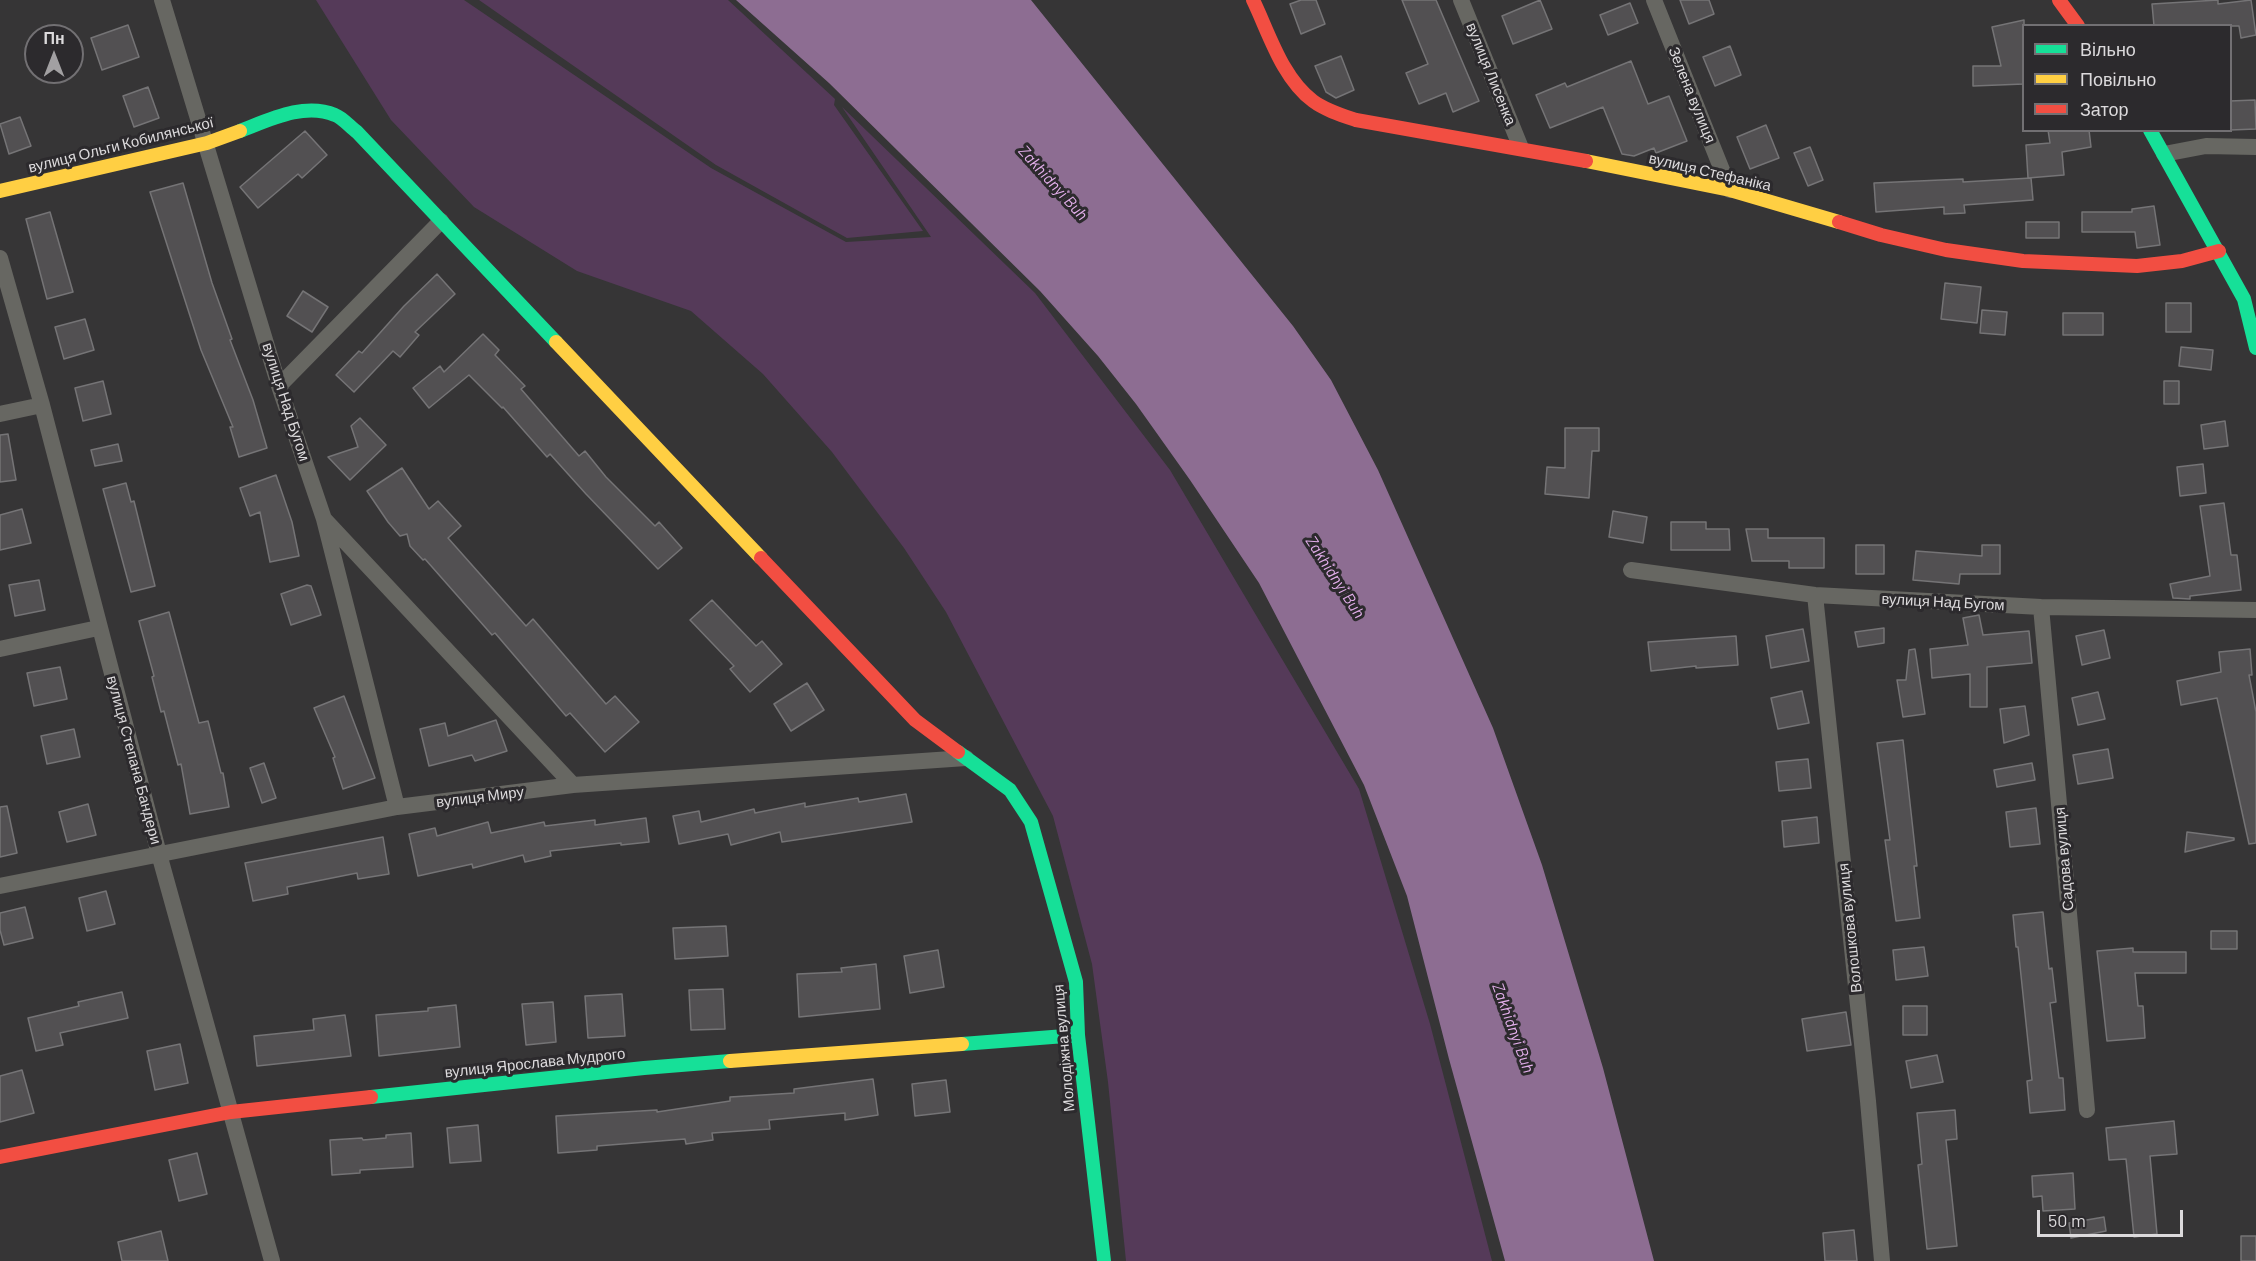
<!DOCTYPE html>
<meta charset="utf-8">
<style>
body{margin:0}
#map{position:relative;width:2256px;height:1261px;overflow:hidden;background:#363536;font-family:Barlow,sans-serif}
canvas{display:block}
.legend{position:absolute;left:2022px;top:24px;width:210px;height:108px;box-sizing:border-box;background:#2c2a2d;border:2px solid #727073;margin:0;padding:8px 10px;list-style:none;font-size:18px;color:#dcdadc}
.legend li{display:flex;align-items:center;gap:12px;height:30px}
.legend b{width:30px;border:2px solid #727073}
.north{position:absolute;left:24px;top:24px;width:60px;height:60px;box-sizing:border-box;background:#2c2a2d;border:2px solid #727073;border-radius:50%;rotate:0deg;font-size:16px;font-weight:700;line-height:24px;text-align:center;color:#dcdadc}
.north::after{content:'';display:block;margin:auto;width:21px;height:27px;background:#a2a0a2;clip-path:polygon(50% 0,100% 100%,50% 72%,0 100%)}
.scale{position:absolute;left:2037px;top:1210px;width:146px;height:27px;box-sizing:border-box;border:3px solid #dcdadc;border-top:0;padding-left:8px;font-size:18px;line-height:21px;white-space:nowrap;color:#dcdadc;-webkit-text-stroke:4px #2c2a2d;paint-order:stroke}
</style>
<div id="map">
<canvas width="2256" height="1261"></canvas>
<ul class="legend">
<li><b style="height:8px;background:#16e098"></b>Вільно</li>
<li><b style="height:8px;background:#ffcf43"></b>Повільно</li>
<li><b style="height:8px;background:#f24e42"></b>Затор</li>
</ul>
<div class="north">Пн</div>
<div class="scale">50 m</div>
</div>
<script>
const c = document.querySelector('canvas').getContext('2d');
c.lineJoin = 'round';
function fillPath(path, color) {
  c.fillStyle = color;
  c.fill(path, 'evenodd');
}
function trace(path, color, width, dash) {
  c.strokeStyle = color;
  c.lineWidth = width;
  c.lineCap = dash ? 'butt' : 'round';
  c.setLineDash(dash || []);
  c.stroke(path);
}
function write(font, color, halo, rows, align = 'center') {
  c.font = font + ' Barlow,sans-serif';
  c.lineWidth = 6;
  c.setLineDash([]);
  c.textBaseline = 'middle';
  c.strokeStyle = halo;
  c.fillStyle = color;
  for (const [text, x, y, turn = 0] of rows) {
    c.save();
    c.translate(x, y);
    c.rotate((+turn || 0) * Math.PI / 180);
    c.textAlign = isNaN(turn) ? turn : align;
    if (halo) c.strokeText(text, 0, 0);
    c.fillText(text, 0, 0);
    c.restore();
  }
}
fillPath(new Path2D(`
 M316,0h148l247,168 135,74 85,-5 -89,-130 193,186 135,177 189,319 71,235 62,237h-366l-18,-179 -16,-118 -39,-148 -107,-204 -42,-64 -72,-96 -69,-78 -72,-63 -114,-40 -103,-64 -83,-87z
 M479,0h249l107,99 -1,6 89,126 -76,7 -131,-73z`), '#553a59');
fillPath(new Path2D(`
 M736,0h295l262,326 38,54 47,90 115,258 49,137 61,203 51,193h-149l-56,-202 -42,-163 -43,-111 -105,-202 -69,-103 -54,-76 -38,-48 -58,-65 -211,-208z`), '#8d6d92');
const building = new Path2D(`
 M1301,0h15l9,24 -24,10 -11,-30z
 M1402,0h34l43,101 -26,11 -7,-19 -27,11 -13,-31 22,-9z
 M1540,0l12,29 -39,15 -11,-28z
 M1680,0h29l5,14 -25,10z
 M2218,0v4l33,-4 5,35 -15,3 -2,-12h-85l-2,-22z
 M1630,3l8,20 -30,12 -8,-20z
 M2024,20v64l-51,2v-20h28l-9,-39z
 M128,25l11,32 -37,13 -11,-32z
 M1730,46l11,29 -26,11 -12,-29z
 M1341,56l13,34 -18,8 -10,-6 -11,-26z
 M1631,61l17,43 21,-8 18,45 -31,12 -2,-5 -20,8 -12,-2 -19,-47 -53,21 -14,-33 29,-12 2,4z
 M148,87l11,31 -25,9 -11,-31z
 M2255,100l1,29 -26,1v-29z
 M20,117l11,29 -22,8 -9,-30z
 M1766,125l13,33 -29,11 -13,-32z
 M2048,130h41l2,17 -29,5 2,23 -36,3 -2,-33 24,-2z
 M305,131l22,24 -25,23 -4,-4 -40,34 -18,-21z
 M1810,147l13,33 -15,6 -14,-33z
 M2031,178l2,22 -69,5 1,8 -21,1v-7l-68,5 -2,-29 89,-4v3z
 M183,183l29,100 20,56 -2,1 23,60 14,48 -28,9 -9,-30h3l-32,-77 -51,-158z
 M2154,206l6,39 -23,3 -2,-16h-53v-20h50v-3z
 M50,212l23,80 -26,7 -21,-80z
 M2026,222h33v16h-33z
 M437,274l18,20 -40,38 4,3 -19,22 -7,-6 -39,41 -18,-17 23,-24 3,2 42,-47z
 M1945,283l36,4 -4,36 -36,-4z
 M303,291l25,16 -16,25 -25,-16z
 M2166,303h25v29h-25z
 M1982,310l25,2 -2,23 -25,-2z
 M2063,313h40v22h-40z
 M85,319l9,31 -30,9 -9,-32z
 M483,334l16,16 -4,5 30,31 -4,3 58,67 6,-5 21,26 49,49 4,-4 23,26 -24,21 -72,-75 -36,-40 -3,3 -44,-50 -1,1 -33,-33 -40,33 -16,-20 27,-22 4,6z
 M2181,347l32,3 -2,20 -32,-4z
 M103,381l8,33 -28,7 -8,-33z
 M2164,381h15v23h-15z
 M360,418l26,27 -36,35 -22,-23 30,-10 -7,-21z
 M2225,421l3,25 -24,3 -3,-24z
 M1565,428h34v23h-7l-3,47 -44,-4 2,-27 18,1z
 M8,434l8,46 -16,2v-47z
 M118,444l4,17 -27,5 -4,-16z
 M2203,464l3,29 -26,3 -3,-29z
 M402,468l27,41 9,-8 23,25 -13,12 78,88 7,-7 73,85 9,-8 24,26 -34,30 -35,-39 -4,3 -71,-83 -3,2 -67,-76 -2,1 -13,-14 -3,-12 -7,2 -12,-14 -21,-31z
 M276,475l16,47 7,34 -29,6 -10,-50 -10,4 -10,-28z
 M126,483l5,19 3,-1 21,85 -24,6 -28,-103z
 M2224,503l7,52h6l4,35 -51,6v3l-17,-1 -3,-14 40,-8 -10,-70z
 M22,509l9,34 -31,7v-35z
 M1613,511l34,6 -4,26 -34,-6z
 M1671,522h35v7h23l1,21h-59z
 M1746,529h22v9h56v30h-35v-7h-37z
 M1856,545h28v29h-28z
 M1982,545h18v29h-40l-1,10 -46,-4 3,-29 66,5z
 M39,580l6,30 -30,6 -6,-31z
 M307,585l4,1 10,29 -30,10 -10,-31z
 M712,600l44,46 6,-5 20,23 -32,28 -20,-23 4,-3 -44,-46z
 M169,612l30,111 9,-2 13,52h2l6,34 -39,7 -9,-50 -3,1 -14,-54 -3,1 -9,-35 2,-1 -15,-55z
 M1979,615l4,20 46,-4 3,32 -45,4v40h-17v-33l-38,4 -2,-29 38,-4 -5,-27z
 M1884,628v15l-26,4 -3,-15z
 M1803,629l6,32 -38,7 -5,-32z
 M2104,630l6,28 -28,7 -6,-29z
 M1736,636l2,29 -42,3v-2l-45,5 -3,-29z
 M1915,649l10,65 -22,3 -6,-37h9l3,-30z
 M2250,649l2,26h-3l7,37v131l-7,1 -32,-146 -36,7 -4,-24 44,-9 -2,-20z
 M60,667l7,32 -33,7 -7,-33z
 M807,683l17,27 -33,21 -17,-27z
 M1802,691l7,32 -31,6 -7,-31z
 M2098,692l7,27 -27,6 -6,-27z
 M344,696l31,82 -32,11 -10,-31 2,-1 -21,-49z
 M2025,706l4,29 -25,8 -4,-34z
 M496,720l11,31 -32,10 -3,-6 -43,11 -9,-37 25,-6 3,13z
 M74,729l6,28 -33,7 -6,-28z
 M1903,740l14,126h-3l6,52 -24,3 -11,-81h5l-13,-97z
 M2108,749l5,29 -35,6 -5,-29z
 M1808,759l3,29 -32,3 -3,-29z
 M264,763l12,35 -14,5 -12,-35z
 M2032,763l3,17 -38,7 -3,-17z
 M906,794l6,28 -130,20 -2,-10 -49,13 -3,-11 -49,10 -6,-28 26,-5 2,11 53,-13 1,4 50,-10v4l53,-9 1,4z
 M88,804l8,31 -29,7 -8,-30z
 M7,806l10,47 -17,4v-50z
 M2036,808l4,36 -30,3 -4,-35z
 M1817,817l2,26 -35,4 -2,-26z
 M646,818l3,24 -28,3v-2l-71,8 1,5 -26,6 -2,-7 -50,13 -1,-4 -54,12 -9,-42 26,-6 2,8 51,-14 3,11 53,-11 1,4 50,-6v5z
 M2187,832l47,6v2l-49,12z
 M383,837l6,37 -31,5 -1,-6 -70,14 1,7 -35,7 -8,-38z
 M106,891l9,33 -28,7 -8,-33z
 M25,907l8,31 -29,7 -4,-15v-17z
 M2043,912l6,57 3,-1 4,34 -6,1 9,75h4l2,32 -35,3 -3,-32 5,-1 -14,-133h-2l-3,-32z
 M726,926l2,30 -53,3 -2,-31z
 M2211,931h26v18h-26z
 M1924,947l4,29 -32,4 -3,-30z
 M2133,948v4h53v21h-51l3,33h5l2,32 -38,3 -10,-90z
 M938,950l6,37 -34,6 -6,-37z
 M876,964l4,45 -81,8 -2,-43 45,-2 -1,-4z
 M723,989l2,40 -34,1 -2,-40z
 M122,992l6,26 -68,15 3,12 -27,6 -8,-33 51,-12 -1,-4z
 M622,994l3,42 -37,2 -3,-42z
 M553,1002l3,40 -30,3 -4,-41z
 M456,1005l4,42 -81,9 -3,-41 52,-4v-3z
 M1903,1006h24v29h-24z
 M1846,1012l5,33 -44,6 -5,-32z
 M345,1015l6,41 -94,10 -3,-30 60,-6 -1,-11z
 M180,1044l8,39 -33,7 -8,-39z
 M1937,1055l6,27 -32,6 -5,-27z
 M22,1070l12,43 -34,9v-46z
 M873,1079l5,36 -33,5v-7l-76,7 1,9 -58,4 1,7 -27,4 -1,-5 -88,7v4l-39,3 -2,-37 101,-6v2l73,-11v-4l64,-4v-4z
 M946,1080l4,32 -35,4 -3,-32z
 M1955,1110l2,29 -11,1 11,106 -30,3 -9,-84 4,-1 -5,-51z
 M2174,1121l3,33 -27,2 7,78 -23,3 -8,-78 -17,1 -3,-32z
 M478,1125l3,36 -31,2 -3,-35z
 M411,1133l2,34 -53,3v3l-28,2 -2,-35 32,-2 1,2 23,-2v-3z
 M197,1153l10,41 -28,7 -10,-41z
 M2073,1173l2,36 -32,2 -1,-15 -9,1 -1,-21z
 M2104,1217l2,14 -35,7 -2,-15z
 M1854,1230l3,31h-32l-2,-28z
 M161,1231l7,30h-46l-4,-19z
 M2241,1236h15v25h-15z`);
fillPath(building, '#525052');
trace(building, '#757476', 1.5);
trace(new Path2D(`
 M162,0l117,386 45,133 73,288
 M1461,0l60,148
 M1654,0l76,190
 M2164,154l42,-8 50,1
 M0,258l42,147 117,449 113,407
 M279,386l162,-165
 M0,414l42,-9
 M325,520l248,265
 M1631,570l184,25 226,12 215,3
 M1815,595l53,506 14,160
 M2041,607l46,503
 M0,649l98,-21
 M0,886l397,-79 176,-22 393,-27`), '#676762', 16);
trace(new Path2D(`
 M2150,130l94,169 12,49
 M240,131c29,-11 64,-29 95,-16 8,3 15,12 22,17l199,210
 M958,752l52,38 21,32 45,160 2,53 26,226
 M962,1044l116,-9
 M371,1097l273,-29 86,-7`), '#16e098', 14);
trace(new Path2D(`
 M1586,161l144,29 109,32
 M0,191l207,-48 33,-12
 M556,342l205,216
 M730,1061l232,-17`), '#ffcf43', 14);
trace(new Path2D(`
 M1253,0c16,33 29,78 60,101 12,9 28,14 43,19l230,41
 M2059,0l19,26
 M1839,222l42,13 65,15 77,11 114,5 45,-5 37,-10
 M761,558l154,162 43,32
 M0,1157l231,-45 140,-15`), '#f24e42', 14);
write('15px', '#dcdadc', '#2c2a2d', [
 ["вулиця Лисенка",1491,74,68],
 ["Зелена вулиця",1692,95,68],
 ["вулиця Ольги Кобилянської",121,145,-14],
 ["вулиця Стефаніка",1710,172,13],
 ["вулиця Над Бугом",286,402,72],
 ["вулиця Над Бугом",1943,602,3],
 ["вулиця Степана Бандери",134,760,75],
 ["вулиця Миру",480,797,-7],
 ["Садова вулиця",2064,859,-95],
 ["Волошкова вулиця",1850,928,-96],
 ["Молодіжна вулиця",1064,1048,-95],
 ["вулиця Ярослава Мудрого",535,1063,-6]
]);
write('italic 16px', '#e4afec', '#2c2a2d', [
 ["Zakhidnyi Buh",1053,183,48],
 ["Zakhidnyi Buh",1335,577,57],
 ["Zakhidnyi Buh",1513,1028,70]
]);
</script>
